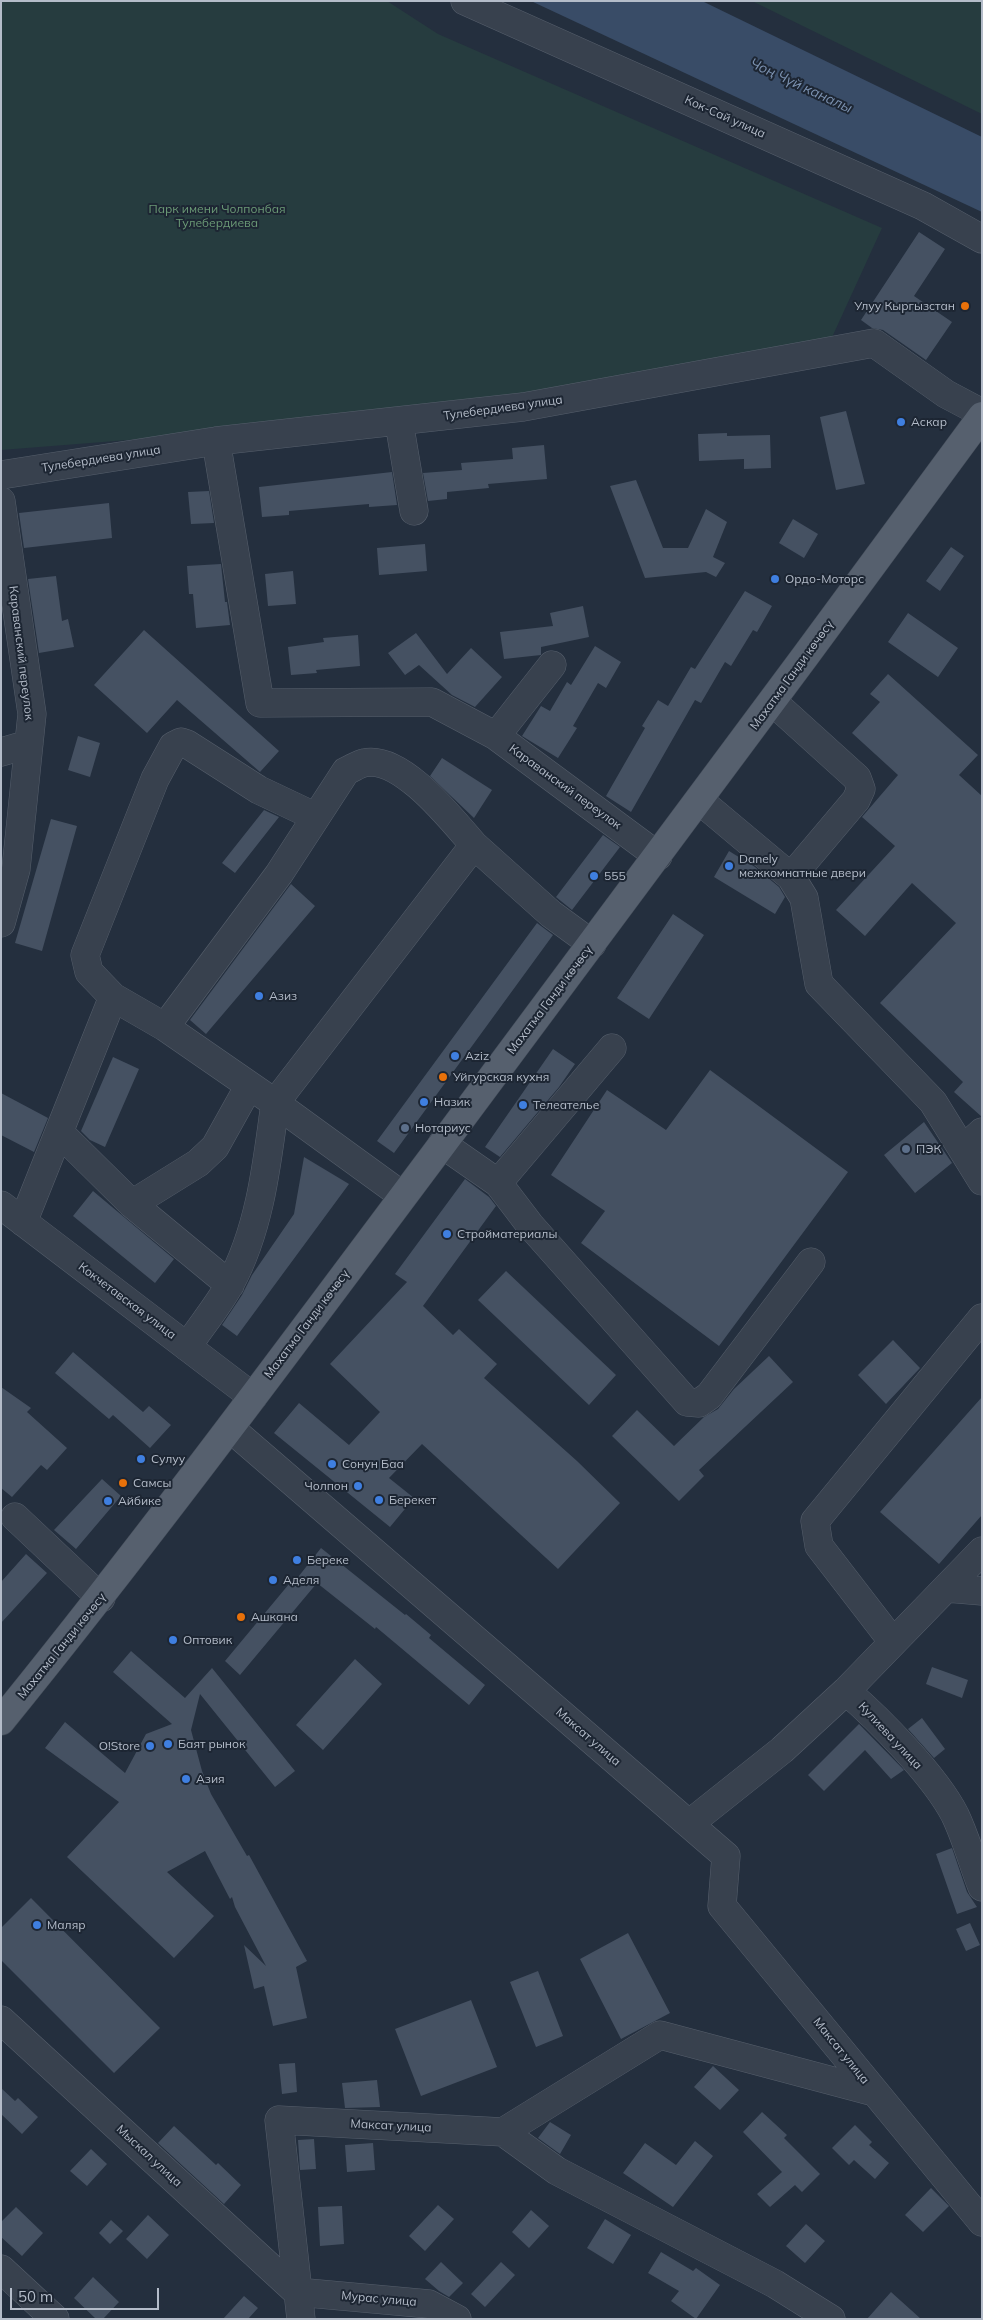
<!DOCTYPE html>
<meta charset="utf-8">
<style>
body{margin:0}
#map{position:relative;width:983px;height:2320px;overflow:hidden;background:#242f3e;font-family:Mulish,sans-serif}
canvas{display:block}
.frame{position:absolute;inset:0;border:2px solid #b4bcc9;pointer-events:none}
.scale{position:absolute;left:10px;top:2288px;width:149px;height:22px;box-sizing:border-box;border:2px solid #b4bcc9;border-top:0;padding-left:6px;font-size:15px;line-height:18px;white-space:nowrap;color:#b4bcc9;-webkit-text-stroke:4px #1d2633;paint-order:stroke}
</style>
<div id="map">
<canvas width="983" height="2320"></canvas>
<div class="frame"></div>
<div class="scale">50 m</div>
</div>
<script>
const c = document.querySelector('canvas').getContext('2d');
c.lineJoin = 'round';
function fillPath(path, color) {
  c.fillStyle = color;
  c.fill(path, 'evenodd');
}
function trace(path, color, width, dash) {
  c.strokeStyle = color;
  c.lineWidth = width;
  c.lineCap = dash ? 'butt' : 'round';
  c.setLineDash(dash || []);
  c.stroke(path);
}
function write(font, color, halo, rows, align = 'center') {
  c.font = font + ' Mulish,sans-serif';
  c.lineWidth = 4;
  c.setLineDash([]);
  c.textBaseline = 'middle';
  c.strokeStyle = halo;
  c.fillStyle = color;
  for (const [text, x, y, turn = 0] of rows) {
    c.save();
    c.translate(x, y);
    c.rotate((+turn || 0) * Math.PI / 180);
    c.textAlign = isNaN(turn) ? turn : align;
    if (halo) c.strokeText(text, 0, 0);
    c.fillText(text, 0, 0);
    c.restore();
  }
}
fillPath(new Path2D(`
 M1,1h386l51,33 444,194 -54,118 -275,50 -323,36 -229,18z
 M752,1h230v113z`), '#263c3f');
fillPath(new Path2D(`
 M531,1h171l280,136v75z`), '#394c67');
fillPath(new Path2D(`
 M919,232l26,17 -31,47 38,26 -26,38 -43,-30 -11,-2 -11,-8z
 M846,411l19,73 -29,6 -16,-73z
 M727,433v3l43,-1 1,33 -27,1v-10l-45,2 -1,-27z
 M544,445l3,34 -59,5 1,4 -42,4v7l-19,2 -5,-28 39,-3 -1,-7 52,-4 -1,-11z
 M392,472l5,33 -28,2v-3l-80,7v4l-27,2 -3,-30z
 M636,480l27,68h25l18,-39 21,13 -14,35 12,6 -9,14 -10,-5 -61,6 -35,-92z
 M209,491l5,32 -23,1 -3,-32z
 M109,503l3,35 -88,10 -5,-35z
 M793,519l25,15 -14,24 -25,-15z
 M425,544l2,27 -48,4 -2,-27z
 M951,547l13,9 -24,35 -14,-10z
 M221,564l4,38h2l3,23 -34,3 -3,-34h-4l-2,-28z
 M293,571l3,33 -28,2 -3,-32z
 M56,576l6,45 6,-2 6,28 -35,6 -11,-74z
 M745,591l27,15 -15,26 -4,-2 -22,36 -6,-4 -24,41 -6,-3 -64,112 -25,-16 39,-68 -3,-2 16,-26 10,6 23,-39 4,2z
 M583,606l6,31 -48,10v8l-37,4 -4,-27 53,-6 -3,-13z
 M908,613l50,35 -20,29 -50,-35z
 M144,630l135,121 -19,21 -83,-72 -30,33 -53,-48z
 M416,633l31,41 24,-26 31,29 -27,30 -23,-12 -33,-30 -14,10 -17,-22z
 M358,635l2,31 -44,4 1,3 -26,2 -3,-28 36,-5 -1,-4z
 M595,646l26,16 -15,26 -8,-5 -25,43 4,2 -19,30 -36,-22 19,-30 9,5 17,-29 4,3z
 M888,674l90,81 -19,20 23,21v321l-28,-25 9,-10 -83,-79 76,-80 -44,-40 -47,53 -29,-26 59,-64 -33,-29 36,-42 -46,-42 28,-31 -10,-8z
 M78,736l22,7 -10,34 -22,-7z
 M442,758l50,32 -18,28 -44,-42z
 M264,810l15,7 -44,56 -13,-10z
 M51,819l26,7 -35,125 -27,-8z
 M603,835l17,12 -48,63 -16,-13z
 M729,851l26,16 24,20 6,10 -10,17 -61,-37z
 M291,884l24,22 -109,128 -16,-14z
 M673,914l31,21 -55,84 -32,-21z
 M537,923l16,12 -159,218 -17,-12z
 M553,1049l22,15 -16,23 -59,70 -15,-10z
 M113,1057l26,12 -34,78 -15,-7 -9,-9z
 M710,1070l138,102 -129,174 -138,-103 24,-32 -54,-36 56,-85 59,40z
 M1,1093l47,25 -14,34 -33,-17z
 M924,1122l28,41 -37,30 -31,-38z
 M304,1157l45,27 -112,152 -15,-11 20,-30 10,-20 42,-61z
 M465,1179l24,18 7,9 -73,100 30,29 6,-6 38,35 -13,14 93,83 43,42 -62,66 -136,-125 -33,34 25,20 -24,29 -116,-94 25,-30 50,42 31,-33 -50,-48 77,-82 -12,-8z
 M93,1191l81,68 -19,24 -82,-67z
 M506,1271l110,104 -27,30 -111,-105z
 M893,1340l27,28 -34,36 -28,-29z
 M73,1352l70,60 6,-6 22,19 -21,23 -37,-33 -4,4 -54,-46z
 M769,1356l24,26 -94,88 5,6 -25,25 -67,-65 25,-26 37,36 30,-29 14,-8 16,-20z
 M1,1387l30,21 -4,4 40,36 -20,22 -6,-5 -29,32 -11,-9z
 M982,1397v118l-43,49 -59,-52z
 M102,1479l19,17 -45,53 -22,-19z
 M321,1548l84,67 1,-1 25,21 -2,3 56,47 -16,20 -93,-78 -1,2 -58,-46 -77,92 -15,-14 64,-77 2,2z
 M26,1554l21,19 -46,50v-41z
 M131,1651l54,47 27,-30 83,103 -20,16 -75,-93 -9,36 11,41 9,23 36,62 2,-1 58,106 -11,6 11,51 -34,8 -9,-40 -10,3 -10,-44 22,21 -31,-59 -3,-10 -2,2 -25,-48 -38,21 47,44 -40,42 -107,-101 52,-55 -74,-54 20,-26 60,51 21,-39 26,-10 -59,-52z
 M355,1659l27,25 -59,66 -27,-25z
 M932,1667l36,13 -6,18 -36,-14z
 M922,1718l23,31 -11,9 -26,-29z
 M859,1724l45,46 -13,9 -26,-29 -41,41 -16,-16z
 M952,1848l15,44 10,15 -20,7 -21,-60z
 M31,1898l129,130 -46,45 -113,-113v-32z
 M970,1923l10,22 -14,6 -10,-22z
 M628,1933l42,80 -49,26 -41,-80z
 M538,1971l25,65 -27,11 -26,-65z
 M471,2000l26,67 -76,29 -26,-67z
 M295,2063l2,29 -15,2 -3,-30z
 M713,2066l26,24 -19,20 -26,-23z
 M377,2080l3,27 -35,1 -3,-25z
 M1,2088l14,13 3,-3 20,19 -16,17 -21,-20z
 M762,2112l25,23 -3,3 36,36 -18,18 -7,-7 -25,22 -13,-13 25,-22 -39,-40z
 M550,2122l21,13 -11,19 -22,-16z
 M855,2125l17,17 -3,3 20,18 -14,16 -21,-19 -5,5 -17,-17z
 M174,2126l42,39 2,-2 23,22 -17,19 -66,-61z
 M314,2139l2,30 -16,1 -2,-30z
 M695,2141l18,15 -40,51 -50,-34 22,-30 31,22z
 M373,2143l2,27 -28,2 -2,-27z
 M91,2149l16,15 -20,22 -17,-15z
 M931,2188l18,18 -26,26 -18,-17z
 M438,2205l16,14 -29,32 -16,-15z
 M342,2206l2,38 -24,2 -2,-39z
 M16,2207l27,26 -21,23 -21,-19v-15z
 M531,2210l18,16 -20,22 -17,-16z
 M148,2215l21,20 -22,24 -21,-20z
 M605,2219l26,16 -18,29 -26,-16z
 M111,2220l12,11 -13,13 -11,-11z
 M806,2224l19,17 -20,22 -19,-17z
 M661,2252l32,19 3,-3 24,17 -24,34 -25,-18 8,-10 -31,-18z
 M441,2262l22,21 -14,14 -10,-6 -14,-12z
 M501,2262l14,13 -30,32 -14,-13z
 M93,2277l26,25 -16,17h-7l-22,-21z
 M891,2292l30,27h-54z
 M244,2296l14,12 -10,11h-25z`), '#455162');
const minor = new Path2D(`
 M465,1l458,205 59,33
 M399,422l15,89
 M216,441l44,262 172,-1 64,34
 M1,475l215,-34 307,-34 351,-64 72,51 36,19
 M1,501l31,213 -16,155 -15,54
 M552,665l-56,71 162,120
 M773,702l84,76 4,11 -5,11 -65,77
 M1,752l28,-8
 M699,800l92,77 13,21 15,86 114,118 49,79
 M113,997l-24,-25 -4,-17 70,-176 18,-33 8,-4 6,2 72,46 57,27
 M59,1132l73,72 98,81
 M442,1144l56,39 32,42 157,177 12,1 10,-7 102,-134
 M963,1149l19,-17
 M498,1183l114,-135
 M403,1196l-128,-93 199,-258 77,69 41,30
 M132,1204l66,-41 17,-16 34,-61
 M1,1205l252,192
 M23,1222l90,-225 52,30
 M187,1347c14,-21 31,-41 43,-63 30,-55 37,-120 45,-181l-110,-76 114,-153 67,-103c6,-2 12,-7 18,-8 37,-9 88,57 110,82
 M230,1428l496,428 -4,50 260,316
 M15,1517l86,81
 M946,1588l36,3
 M893,1642l-74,-96 -4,-25 167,-203
 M846,1691l136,-140
 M689,1824l93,-74 64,-59c34,29 89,85 109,124 11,23 18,49 27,72
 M1,2020l296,272 132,12 28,15
 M503,2132l54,39 218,113 56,35
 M1,2269l54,50
 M301,2319l-22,-199 224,12 157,-97 214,57`);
const major = new Path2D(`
 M1,1721c150,-185 291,-376 434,-567 183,-245 366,-491 547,-738`);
trace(minor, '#565f6c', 29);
trace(major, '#414a57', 29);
trace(minor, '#38414e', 28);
trace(major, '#56606e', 28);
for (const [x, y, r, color] of [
 [965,306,5,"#e8710a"],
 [901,422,5,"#3f7fe0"],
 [775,579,5,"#3f7fe0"],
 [729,866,5,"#3f7fe0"],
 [594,876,5,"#3f7fe0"],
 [259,996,5,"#3f7fe0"],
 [455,1056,5,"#3f7fe0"],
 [443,1077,5,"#e8710a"],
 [424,1102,5,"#3f7fe0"],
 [523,1105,5,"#3f7fe0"],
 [405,1128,5,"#5c6f8a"],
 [906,1149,5,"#5c6f8a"],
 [447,1234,5,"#3f7fe0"],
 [141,1459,5,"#3f7fe0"],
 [332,1464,5,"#3f7fe0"],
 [123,1483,5,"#e8710a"],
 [358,1486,5,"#3f7fe0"],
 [379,1500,5,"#3f7fe0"],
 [108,1501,5,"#3f7fe0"],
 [297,1560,5,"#3f7fe0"],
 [273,1580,5,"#3f7fe0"],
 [241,1617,5,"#e8710a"],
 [173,1640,5,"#3f7fe0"],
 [168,1744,5,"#3f7fe0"],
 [150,1746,5,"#3f7fe0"],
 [186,1779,5,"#3f7fe0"],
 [37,1925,5,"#3f7fe0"]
]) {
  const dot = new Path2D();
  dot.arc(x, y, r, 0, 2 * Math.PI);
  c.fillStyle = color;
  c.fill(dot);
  trace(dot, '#1d2633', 2);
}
write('12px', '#b4bcc9', '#1d2633', [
 ["Кок-Сай улица",725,117,24],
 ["Тулебердиева улица",503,408,-8],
 ["Тулебердиева улица",101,459,-9],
 ["Караванский переулок",21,653,83],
 ["Махатма Ганди көчөсү",792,675,-54],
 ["Караванский переулок",565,787,36],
 ["Махатма Ганди көчөсү",550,1000,-53],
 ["Кокчетавская улица",127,1301,37],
 ["Махатма Ганди көчөсү",307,1324,-53],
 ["Махатма Ганди көчөсү",62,1646,-51],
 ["Кулиева улица",890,1736,47],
 ["Максат улица",588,1737,41],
 ["Максат улица",841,2051,51],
 ["Максат улица",391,2126,3],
 ["Мыскал улица",149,2156,43],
 ["Мурас улица",379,2299,5]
]);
write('12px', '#6b9a76', '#1d2633', [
 ["Парк имени Чолпонбая",217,209],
 ["Тулебердиева",217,223]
]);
write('12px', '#b4bcc9', '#1d2633', [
 ["Улуу Кыргызстан",955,306,"right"],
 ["Аскар",911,422],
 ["Ордо-Моторс",785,579],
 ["Danely",739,859],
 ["межкомнатные двери",739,873],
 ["555",604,876],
 ["Азиз",269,996],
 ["Aziz",465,1056],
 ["Уйгурская кухня",453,1077],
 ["Назик",434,1102],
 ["Телеателье",533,1105],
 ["Нотариус",415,1128],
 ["ПЭК",916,1149],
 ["Стройматериалы",457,1234],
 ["Сулуу",151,1459],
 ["Сонун Баа",342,1464],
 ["Самсы",133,1483],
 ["Чолпон",348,1486,"right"],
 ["Берекет",389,1500],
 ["Айбике",118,1501],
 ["Береке",307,1560],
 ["Аделя",283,1580],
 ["Ашкана",251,1617],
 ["Оптовик",183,1640],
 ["Баят рынок",178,1744],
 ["O!Store",140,1746,"right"],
 ["Азия",196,1779],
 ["Маляр",47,1925]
], 'left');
write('italic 14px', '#7c92b1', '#1d2633', [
 ["Чоң Чүй каналы",801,86,25]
]);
</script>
